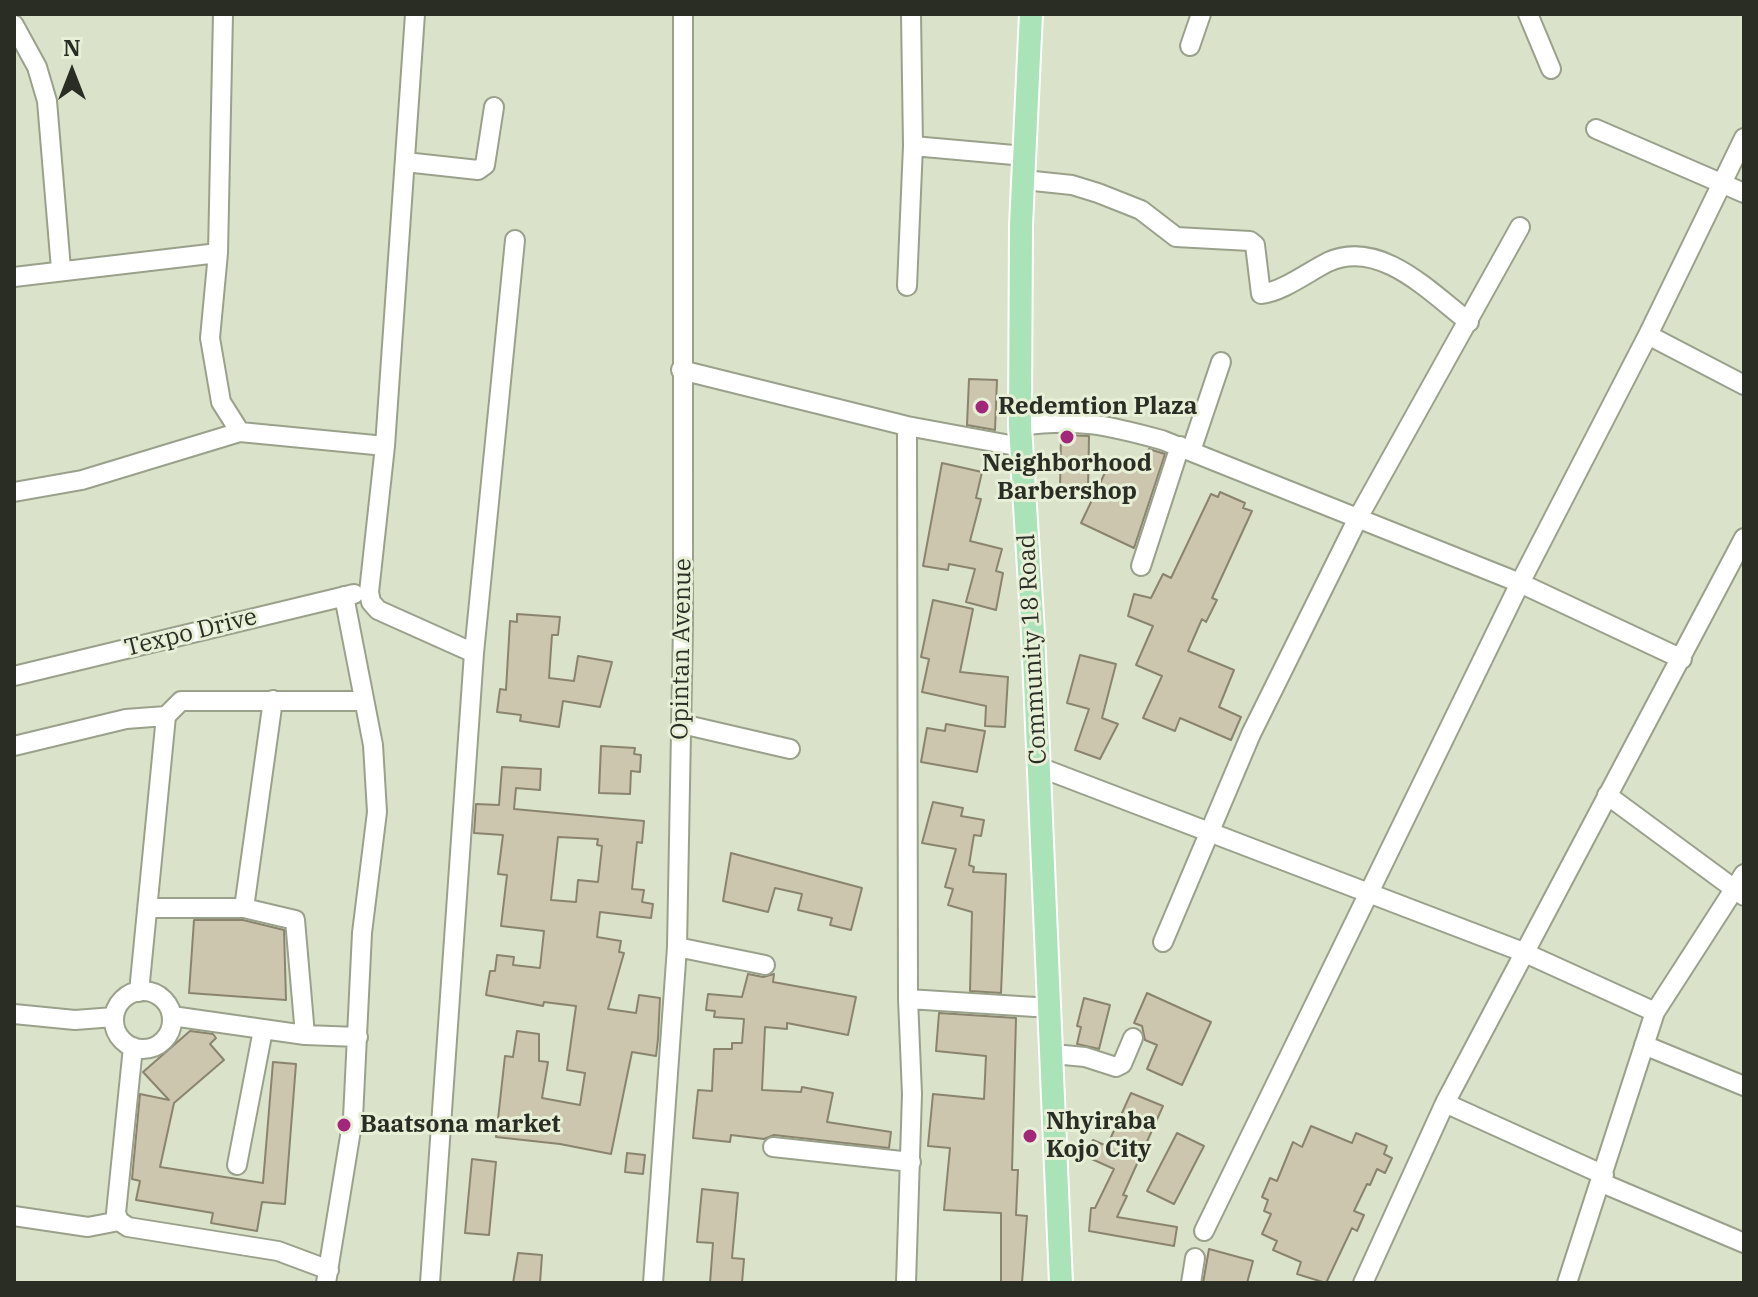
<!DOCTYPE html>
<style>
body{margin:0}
#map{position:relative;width:1758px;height:1297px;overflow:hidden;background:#dae2ca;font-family:"IBM Plex Serif",serif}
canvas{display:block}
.frame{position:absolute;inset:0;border:16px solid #2a2d24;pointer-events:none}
.north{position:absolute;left:32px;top:32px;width:80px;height:80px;-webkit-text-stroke:6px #e7efd7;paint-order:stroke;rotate:0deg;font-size:22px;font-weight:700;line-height:32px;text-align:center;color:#2a2d24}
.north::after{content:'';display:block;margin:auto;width:28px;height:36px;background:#2a2d24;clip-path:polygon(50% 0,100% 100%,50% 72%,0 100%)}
</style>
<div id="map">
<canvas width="1758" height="1297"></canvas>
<div class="frame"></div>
<div class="north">N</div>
</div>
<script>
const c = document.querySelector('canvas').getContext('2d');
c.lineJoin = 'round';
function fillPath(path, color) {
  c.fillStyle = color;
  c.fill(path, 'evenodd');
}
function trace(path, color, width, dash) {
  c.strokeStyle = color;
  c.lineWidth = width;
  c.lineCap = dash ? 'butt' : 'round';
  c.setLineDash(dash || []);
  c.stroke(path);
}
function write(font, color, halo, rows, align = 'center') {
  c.font = font + ' "IBM Plex Serif",serif';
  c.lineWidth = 6;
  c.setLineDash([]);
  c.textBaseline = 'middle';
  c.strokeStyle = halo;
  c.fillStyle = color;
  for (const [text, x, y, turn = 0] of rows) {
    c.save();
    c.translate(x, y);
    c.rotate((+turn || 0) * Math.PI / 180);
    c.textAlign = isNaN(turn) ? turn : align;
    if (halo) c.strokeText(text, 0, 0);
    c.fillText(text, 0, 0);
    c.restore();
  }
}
const building = new Path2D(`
 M969,379l28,1 -2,50 -28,-5z
 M1061,435l28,1 -1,54 -28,-1z
 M1149,449l16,5 -31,94 -53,-25 31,-65 28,14z
 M942,463l40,9 -6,26 5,1 -11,42 32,8 -6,22 7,2 -7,37 -30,-8 9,-33 -26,-5 -1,6 -25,-4z
 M1220,492l25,11 -2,5 9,3 -40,87 5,2 -11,22 -4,-3 -14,32 46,19 -15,37 22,10 -10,23 -51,-22 -5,13 -32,-13 19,-42 -26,-11 17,-39 -25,-10 6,-22 17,4 12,-24 8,4 40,-84 7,3z
 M933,600l40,9 -13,63 48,5 -3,50 -20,-1 1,-20 -64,-14 7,-33 -8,-2z
 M517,614l43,3 -2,18h-6l-3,43 25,3 4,-25 34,6 -12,45 -37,-6 -4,26 -39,-6 1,-6 -24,-3 3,-23 6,1 4,-69 7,1z
 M1080,655l36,9 -14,54 16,6 -18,35 -25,-9 14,-41 -22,-6z
 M946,724l39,7 -8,41 -56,-10 6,-34 18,3z
 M601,746l34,2 -1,6 7,1 -1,17 -9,-1 -1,23 -31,-1z
 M502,767l39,2 -1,21 -24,-2 -2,21 130,12 -2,22 -5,-1 -5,47 12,1 -2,12 11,2 -2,14 -51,-6 -3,25 24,4 -2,11 5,1 -16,56 28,4 3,-18 21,3 -2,41 -2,17 -24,-4 -21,102 -51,-10 -64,-7 9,-81 8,1 4,-26 22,3v27l9,1 -6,36 38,7 5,-32 -18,-3 9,-64 -32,-4 -1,4 -57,-11 4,-24h5l2,-16 17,2 -1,8 27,3 4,-37 -43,-5 6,-51 -9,-1 5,-39 -29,-2 2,-29 23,1zM558,837l40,2 -1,6 5,1 -4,36 -20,-2 -2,22 -25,-2z
 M933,802l30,6 -2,8 23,4 -3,16 -7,-1 -5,30 5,2 -1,5 33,2 -5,119 -31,-2 2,-79 -24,-7 5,-16 -8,-2 11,-38 -34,-6z
 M731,853l131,35 -11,42 -21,-5 2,-7 -34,-8 4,-16 -27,-6 -7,24 -45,-11z
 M194,920h49l41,10 2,70 -97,-7z
 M748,974l15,3 11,-3 -1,8 83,15 -8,38 -61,-12v6l-22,-2 -3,63 39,2 1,-5 31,6 -6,29 64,10 -2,16 -115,-13 -10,4 -33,-4 -1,7 -37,-4 5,-48 14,1 2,-42h18v-6h10l2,-24 -30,-2 1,-6 -9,-1 2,-16 34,3z
 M1147,993l64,29 -29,63 -35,-16 10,-24 -12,-5 -3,-14 -8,-3z
 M1084,998l26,7 -11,44 -22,-5 4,-17 -4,-1z
 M939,1013l77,5 -4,152h6l-2,45 11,1 -5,67h-21v-70l-57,-3 6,-62 -22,-2 5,-52 51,5 2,-43 -50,-5z
 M190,1031l23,3 3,4 -6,6 14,16 -50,43 -14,64 103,16 10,-121 23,2 -11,140 -23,-2 -5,29 -46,-8 2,-10 -77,-13 4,-19 -8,-2 8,-85 29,6 -26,-28z
 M1131,1093l32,13 -40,89 4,1 -10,21 60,10 -3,19 -85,-15 2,-23h4l19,-39 -29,-13 8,-16 14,6z
 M1311,1126l41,17 4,-10 31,13 -3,8 8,4 -7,15 -8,-4 -7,16 -3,-1 -13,27 10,4 -7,16 -5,-3 -26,55 -29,-9 4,-12 -28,-12 4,-9 -15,-7 9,-20 -7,-3 4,-11 -6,-3 8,-19 7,3 16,-39 9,5z
 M1177,1133l27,13 -30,58 -27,-13z
 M627,1153l18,2 -2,19 -18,-2z
 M472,1159l24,3 -7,73 -24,-2z
 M702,1189l36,4 -6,65 12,1 -2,24h-32l3,-40 -16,-1z
 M1209,1249l44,12 -6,22h-44z
 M518,1253l24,2 -2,28h-27z`);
fillPath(building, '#ccc6ae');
trace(building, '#8a846e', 2);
const minor = new Path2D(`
 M223,14l-5,239 -8,85 11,64 19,30
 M415,14l-30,432 -16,146 2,10 7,8 96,43
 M1528,14l23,55
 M14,25l23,42 10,34 14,168
 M1190,46l11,-32
 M1596,129l148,64
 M913,146l112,10
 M405,162l73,8 7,-5 9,-58
 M1024,180l48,5 26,8 43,17 35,27 74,4 5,4 6,49c21,-2 47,-22 67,-32 52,-24 103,31 141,60
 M14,277l204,-24
 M907,286l6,-140 -2,-132
 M1648,335l96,50
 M681,370l226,56 114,21
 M1020,426c58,-8 87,-1 142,14l358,143 162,76
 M1191,451l30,-89
 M14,492l68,-12 158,-48 145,14
 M1141,566l39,-120
 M14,676l340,-82
 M682,724l108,25
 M14,746l112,-27 40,-3 15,-15h183
 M1039,767l484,185 132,60
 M1607,795l137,101
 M148,908h96l51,12 10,115
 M244,908l29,-208
 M1163,942l88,-208 108,-218 161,-289
 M677,947l88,18
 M114 1020a29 29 0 1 1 58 0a29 29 0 1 1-58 0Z
 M139,992l27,-276
 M908,999l143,9
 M14,1014l61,6 39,-3
 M172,1016l133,19 53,2
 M1644,1045l100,41
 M133,1047l-17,166 3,8 9,6 150,24 51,19
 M1053,1054l32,3 31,10 6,-3 11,-26
 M1445,1103l159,72
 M773,1147l138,15
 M237,1165l26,-135
 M1602,1183l142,60
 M14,1216l74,11 31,-6
 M1204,1231l316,-648 128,-248 96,-197
 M326,1283l27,-165 9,-185 15,-121 -4,-67 -29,-149
 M430,1283l44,-630 41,-413
 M653,1283l24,-336 6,-322v-611
 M906,1283l6,-189 -4,-95 -1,-573
 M1191,1283l4,-25
 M1363,1283l82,-180 299,-565
 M1567,1283l88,-271 89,-138`);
const major = new Path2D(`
 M1031,14l-10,211 -1,201 13,207 28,650`);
trace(minor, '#9aa18b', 22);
trace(major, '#fff', 26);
trace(minor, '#fff', 18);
trace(major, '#abe3b8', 22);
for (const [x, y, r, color] of [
 [982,407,8,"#a2267a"],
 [1067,437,8,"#a2267a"],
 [344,1125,8,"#a2267a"],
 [1030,1136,8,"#a2267a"]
]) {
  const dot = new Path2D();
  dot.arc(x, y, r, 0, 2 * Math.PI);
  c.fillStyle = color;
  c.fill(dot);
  trace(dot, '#e7efd7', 3);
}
write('bold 24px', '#2a2d24', '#e7efd7', [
 ["Redemtion Plaza",998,407],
 ["Neighborhood",1067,464,"center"],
 ["Barbershop",1067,492,"center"],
 ["Nhyiraba",1046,1122],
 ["Kojo City",1046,1150],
 ["Baatsona market",360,1125]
], 'left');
write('24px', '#2a2d24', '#e7efd7', [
 ["Texpo Drive",191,633,-14],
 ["Opintan Avenue",682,649,-89],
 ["Community 18 Road",1033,649,-93]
]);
</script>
